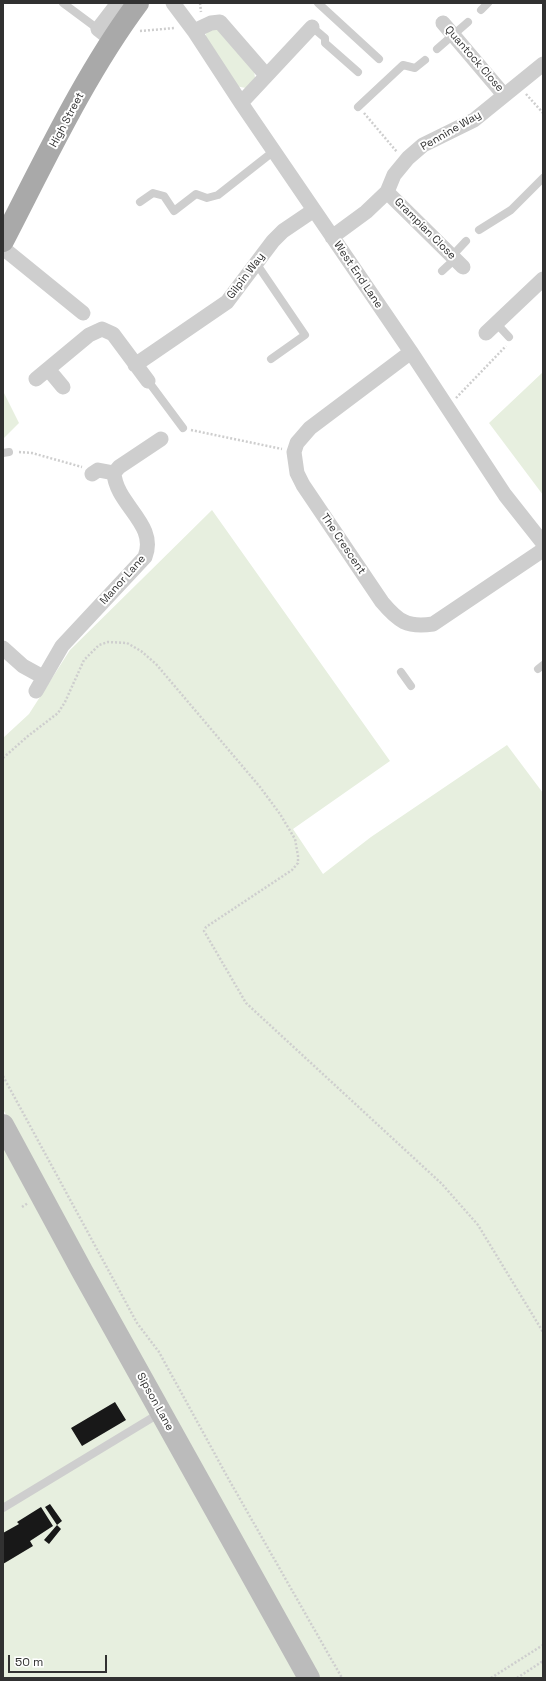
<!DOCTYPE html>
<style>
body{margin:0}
#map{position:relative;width:546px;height:1681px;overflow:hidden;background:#fff;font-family:"Space Grotesk",sans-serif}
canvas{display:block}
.frame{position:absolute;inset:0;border:4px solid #313131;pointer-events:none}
.scale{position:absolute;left:8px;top:1655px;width:99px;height:18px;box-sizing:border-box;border:2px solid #313131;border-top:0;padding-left:5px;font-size:12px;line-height:14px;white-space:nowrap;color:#313131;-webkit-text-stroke:3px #fff;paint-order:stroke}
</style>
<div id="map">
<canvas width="546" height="1681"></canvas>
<div class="frame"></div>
<div class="scale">50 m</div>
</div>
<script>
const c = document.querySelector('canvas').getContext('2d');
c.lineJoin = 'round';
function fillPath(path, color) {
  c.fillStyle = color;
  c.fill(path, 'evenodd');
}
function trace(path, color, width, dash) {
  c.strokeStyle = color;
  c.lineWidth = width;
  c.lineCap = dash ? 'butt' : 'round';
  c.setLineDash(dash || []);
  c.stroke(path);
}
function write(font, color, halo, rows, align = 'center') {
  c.font = font + ' "Space Grotesk",sans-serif';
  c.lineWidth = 4;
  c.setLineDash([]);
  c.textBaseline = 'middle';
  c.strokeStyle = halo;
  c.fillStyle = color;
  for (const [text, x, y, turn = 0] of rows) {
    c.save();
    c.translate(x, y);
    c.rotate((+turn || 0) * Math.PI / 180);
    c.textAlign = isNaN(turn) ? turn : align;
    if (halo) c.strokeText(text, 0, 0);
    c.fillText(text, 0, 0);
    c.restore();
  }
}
fillPath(new Path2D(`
 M216,27l38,43 1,8 -9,10 -11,-2 -30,-49 2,-6z
 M543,372v123l-54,-72z
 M3,391l16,32 -16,16z
 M212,510l178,251 -97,68 30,45 48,-37 136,-92 36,48v885h-540v-533l71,100 -71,-136v-371l26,-24 41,-64z`), '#e7efdf');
fillPath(new Path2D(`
 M115,1402l11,18 -44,26 -11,-18z
 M50,1504l12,17 -5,4 -12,-18z
 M41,1507l12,19 -23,15 3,5 -30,18v-31l16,-9 -2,-2z
 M57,1525l4,4 -12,15 -5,-4z`), '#181818');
trace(new Path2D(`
 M200,3l1,9
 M140,31l35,-3
 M526,94l17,19
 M364,113l33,39
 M456,398l50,-52
 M191,430l91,19
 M19,452l13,1 50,14
 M3,758l25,-22 30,-23 7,-11 19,-42 15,-15 9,-3 19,1 14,8 15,13 104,123 20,27 15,25 3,17v7l-6,7 -86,57 -2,4 42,72 196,181 36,41 65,107
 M3,1076l134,247 22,29 69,126 114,200
 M22,1207l6,-4
 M491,1678l52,-33
 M517,1678l26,-17`), '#cecece', 2.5, [2, 2]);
trace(new Path2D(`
 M63,3l35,26
 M318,3l61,56
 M481,10l7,-7
 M312,27l13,11v5l33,29
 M437,49l31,-27
 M358,107l45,-42 12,3 10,-8
 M140,202l13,-9 11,3 10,15 22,-17 11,4 11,-3 56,-44
 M479,230l32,-20 32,-32
 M452,256l14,-15
 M256,263l49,72 -34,24
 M442,271l13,-12
 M496,323l13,14
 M148,381l35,47
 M3,453l6,-1
 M538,669l5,-4
 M401,672l10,14
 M3,1508l157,-95`), '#cecece', 8);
trace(new Path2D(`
 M173,3l21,28 47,72 170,249 94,143 38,48
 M443,23l61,72
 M194,31l17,-8 9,-1 46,53
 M112,40l-14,-11 20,-26
 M241,103l71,-76
 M387,192l76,75
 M332,237l34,-25 21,-20 7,-17 14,-17 15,-13 51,-25 69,-56
 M3,248l80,65
 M486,333l57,-54
 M411,352l-101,76 -13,15 -3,9 3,21 6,12 79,117c16,19 25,26 51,22l110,-74
 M135,365l92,-63 46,-61 10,-10 31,-21
 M48,369l15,18
 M36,379l53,-44 13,-6 11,5 35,47
 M92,474l6,-4 16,3
 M3,648l20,18 20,11
 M36,691l26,-45 83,-89c13,-33 -29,-52 -31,-84l5,-6 42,-28`), '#cecece', 15);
trace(new Path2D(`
 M3,1125l79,146 227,407`), '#bbb', 22);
trace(new Path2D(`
 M3,241c41,-79 82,-167 135,-238`), '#a9a9a9', 22);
write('11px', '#313131', '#fff', [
 ["Quantock Close",474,59,49],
 ["High Street",67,120,-62],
 ["Pennine Way",451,131,-30],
 ["Grampian Close",425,229,45],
 ["West End Lane",358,275,56],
 ["Gilpin Way",246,276,-53],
 ["The Crescent",343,544,56],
 ["Manor Lane",123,580,-48],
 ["Sipson Lane",155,1402,61]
]);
</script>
